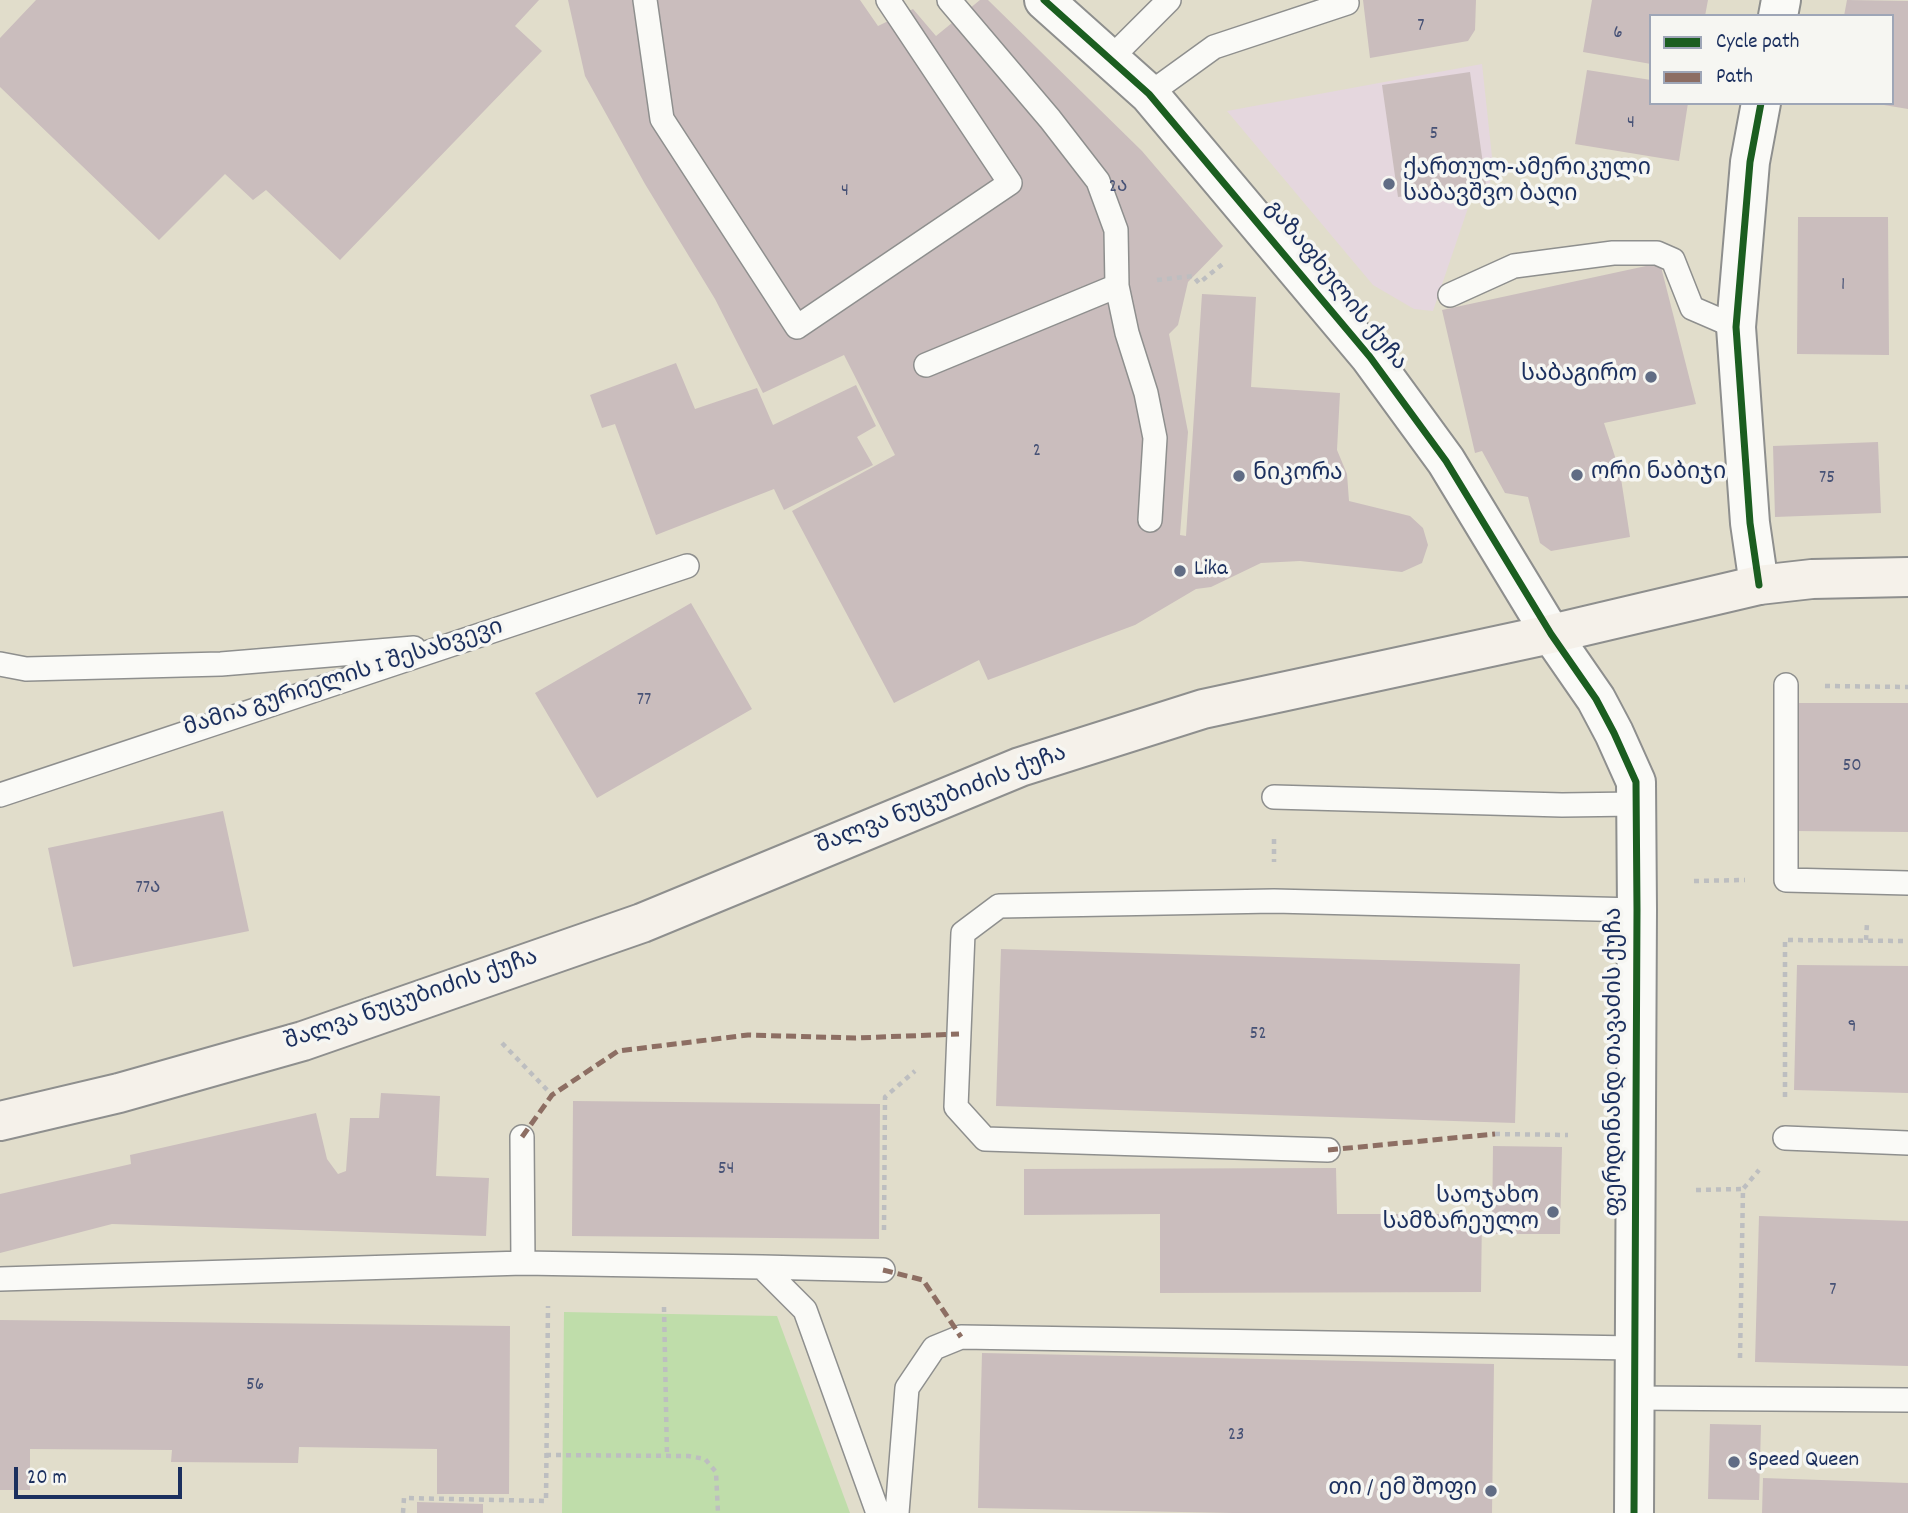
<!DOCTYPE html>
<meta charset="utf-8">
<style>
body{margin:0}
#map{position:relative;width:1908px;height:1513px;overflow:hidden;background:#e1ddcb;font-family:Dekko,sans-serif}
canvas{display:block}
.legend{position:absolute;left:1649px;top:14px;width:245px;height:91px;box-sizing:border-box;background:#f6f6f2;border:2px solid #9ea6b7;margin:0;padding:9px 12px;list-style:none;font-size:21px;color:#1b2f5e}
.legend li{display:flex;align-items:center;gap:14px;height:35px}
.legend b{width:35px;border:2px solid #9ea6b7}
.scale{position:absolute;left:14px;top:1467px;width:168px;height:32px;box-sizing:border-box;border:4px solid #1b2f5e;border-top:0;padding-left:9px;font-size:21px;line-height:24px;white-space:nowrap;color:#1b2f5e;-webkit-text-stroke:5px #f6f6f2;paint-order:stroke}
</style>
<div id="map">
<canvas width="1908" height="1513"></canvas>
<ul class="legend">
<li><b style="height:9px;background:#1b5e20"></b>Cycle path</li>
<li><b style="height:9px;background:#8d6e63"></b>Path</li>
</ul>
<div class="scale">20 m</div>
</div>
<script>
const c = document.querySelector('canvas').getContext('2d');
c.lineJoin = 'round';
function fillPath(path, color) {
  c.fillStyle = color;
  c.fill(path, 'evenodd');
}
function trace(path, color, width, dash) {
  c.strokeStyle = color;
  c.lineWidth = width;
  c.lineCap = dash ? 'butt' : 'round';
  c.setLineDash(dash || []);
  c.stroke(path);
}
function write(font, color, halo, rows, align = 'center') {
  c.font = font + ' Dekko,"Noto Sans Georgian",sans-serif';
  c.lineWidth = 7;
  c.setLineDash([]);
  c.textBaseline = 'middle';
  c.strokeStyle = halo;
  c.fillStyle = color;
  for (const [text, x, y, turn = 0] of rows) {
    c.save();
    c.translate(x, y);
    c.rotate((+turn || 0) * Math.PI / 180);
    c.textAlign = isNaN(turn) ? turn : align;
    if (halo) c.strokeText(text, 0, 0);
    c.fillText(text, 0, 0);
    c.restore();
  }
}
fillPath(new Path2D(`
 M1482,64l11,102 -7,38 -16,-2 -37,109 -19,-2 -41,-24 -146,-174z`), '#e5d7de');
fillPath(new Path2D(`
 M564,1312l213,4 73,197h-288z`), '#bfddaa');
fillPath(new Path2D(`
 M36,0h503l-24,26 27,25 -202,209 -74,-70 -13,10 -28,-26 -66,66 -159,-153v-49z
 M568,0h292l18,26 35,-17 23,27 44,-36h8l154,151 81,95 -35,36 -10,43 -9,9 19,98 -8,103 6,1 16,-242 54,3 -5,90 89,6 -3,57 10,24 2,27 61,15 13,12 5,17 -6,18 -20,9 -102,-11 -39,2 -50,24 -15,2 -61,36 -147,55 -9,-20 -85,43 -102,-192 103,-56 -51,-100 -81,38 -48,-94 -70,-115 -60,-108z
 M1363,0h113l-1,30 -7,11 -98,17z
 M1592,0h116l-3,16h-54v48l-68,-12z
 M1847,0l61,1v108l-24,-4 8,-2v-87h-48z
 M1587,70l64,10v23h37l-9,58 -104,-17z
 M1470,72l16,113 -88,12 -16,-112z
 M1798,217h90l1,138 -92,-1z
 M1660,263l36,141 -92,19 16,49 10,65 -79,14 -11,-8 -12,-46 -23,-4 -23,-42 -7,2 -33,-143z
 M676,363l19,46 62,-21 16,37 83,-40 20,41 -19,11 16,28 -89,45 -10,-21 -118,46 -41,-111 -13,4 -12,-33z
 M1878,442l3,71 -106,4 -2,-71z
 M691,603l61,106 -155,89 -62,-105z
 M1797,703h111v129l-113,-1z
 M223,811l26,120 -176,36 -25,-119z
 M1001,949l519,15 -5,159 -519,-17z
 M1797,965l111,1v127l-114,-3z
 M381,1093l59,3 -4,80 53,2 -3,58 -374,-12 -112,29v-59l131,-30 -1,-9 186,-42 11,46 11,15 8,-3 4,-53h29z
 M573,1101l307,3 -1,135 -307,-3z
 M1493,1146l69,1 -2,87h-68z
 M1336,1168l1,46h145l-1,78 -321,1v-79l-136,1v-46z
 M1759,1216l149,5v145l-153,-4z
 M0,1320l510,6 -1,168h-72v-45l-138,-2 -1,16 -127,-1 1,-12 -142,-1v41h-30z
 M982,1353l512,11 -2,149h-259l-255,-5z
 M1710,1424l51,1 -2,75 -51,-1z
 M1763,1478l145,5v30h-146z
 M417,1502l66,2v9h-66z`), '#cabdbd');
const lane = new Path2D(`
 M645,0l17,119 135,208 213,-144 -122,-183
 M949,0l101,119 48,62 18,49 1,56 10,47 19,60 9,45 -5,82
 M1110,59l59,-59
 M1149,94l65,-47 133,-44
 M1450,295l64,-29 99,-13h44l16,7 19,48 44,19
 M926,365l191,-79
 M0,664l26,5 195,-5 193,-16
 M1786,685v195l122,3
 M0,795l687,-229
 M1274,797l288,8 74,-1
 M522,1137l1,126
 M1785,1138l123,5
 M1328,1150l-343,-11 -29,-32 7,-174 36,-27 275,-5 363,9
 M762,1267l121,3
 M0,1279l523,-16 239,4 43,43 73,203
 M1634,1398l274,2
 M897,1513l10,-125 27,-40 27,-11 673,11`);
const street = new Path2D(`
 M1044,0l105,94 221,263 76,104 105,173 45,65 18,34 22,49 1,128 -3,603
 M1778,16l3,-16
 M1759,585l-9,-62 -14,-196 14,-165 11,-59`);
const secondary = new Path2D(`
 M0,1121l119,-28 184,-52 339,-118 378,-156 183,-58 348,-75 208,-49 53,-6 96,-2`);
trace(lane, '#8e8f8e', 26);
trace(street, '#8e8f8e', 42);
trace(secondary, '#8e8f8e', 42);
trace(new Path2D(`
 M1157,280l36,-4 6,7 26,-21
 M1825,686l83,1
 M1274,839v23
 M1694,881l51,-1
 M1866,940l1,-17
 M502,1043l50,52
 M1785,1097v-157l123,1
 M1495,1134l73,1
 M1696,1190l47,-1
 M884,1230l1,-133 30,-26
 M664,1307l3,149
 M1740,1358l3,-169 16,-19
 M546,1455l142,1 17,3 11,13 2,41
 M403,1513l1,-15 142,3 2,-195`), '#bdbec0', 4.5, [5, 5]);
trace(lane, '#fafaf7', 23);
trace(street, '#fafaf7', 38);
trace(secondary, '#f5f1ea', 38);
trace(new Path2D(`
 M522,1137l30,-42 66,-44 130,-16 107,3 104,-4
 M1328,1150l167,-16
 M883,1270l40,10 38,57`), '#8d6e63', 5, [10, 5]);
trace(new Path2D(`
 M1044,0l105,94 221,263 76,104 105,173 45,65 18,34 22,49 1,128 -3,603
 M1759,585l-9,-62 -14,-196 14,-165 11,-59`), '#1b5e20', 7);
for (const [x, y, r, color] of [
 [1389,184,7,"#606c84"],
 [1651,377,7,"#606c84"],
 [1577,475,7,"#606c84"],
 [1239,476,7,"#606c84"],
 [1180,571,7,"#606c84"],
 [1553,1212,7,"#606c84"],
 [1734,1462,7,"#606c84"],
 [1491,1491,7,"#606c84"]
]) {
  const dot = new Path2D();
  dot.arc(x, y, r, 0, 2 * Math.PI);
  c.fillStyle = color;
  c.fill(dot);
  trace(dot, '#f6f6f2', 2.5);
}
write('19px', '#475276', null, [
 ["7",1421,27],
 ["6",1618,34],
 ["4",1631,124],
 ["5",1434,135],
 ["2ა",1118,188],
 ["4",845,192],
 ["1",1843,286],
 ["2",1037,452],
 ["75",1827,479],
 ["77",644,701],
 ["50",1852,767],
 ["77ა",148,889],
 ["9",1852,1028],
 ["52",1258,1035],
 ["54",726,1170],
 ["7",1833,1291],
 ["56",255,1386],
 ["23",1236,1436]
]);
write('23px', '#1b2f5e', '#f6f6f2', [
 ["ქართულ-ამერიკული",1403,171],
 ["საბავშვო ბაღი",1403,197],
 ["საბაგირო",1637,377,"right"],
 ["ორი ნაბიჯი",1591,475],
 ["ნიკორა",1253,476],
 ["Lika",1194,571],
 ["საოჯახო",1539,1199,"right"],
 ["სამზარეულო",1539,1225,"right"],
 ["Speed Queen",1748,1462],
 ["თი / ემ შოფი",1477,1491,"right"]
], 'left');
write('23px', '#1b2f5e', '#f6f6f2', [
 ["გაზაფხულის ქუჩა",1334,287,51],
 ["მამია გურიელის I შესახვევი",344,680,-18],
 ["შალვა ნუცუბიძის ქუჩა",942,802,-21],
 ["შალვა ნუცუბიძის ქუჩა",412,1002,-19],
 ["ფერდინანდ თავაძის ქუჩა",1617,1062,-90]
]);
</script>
